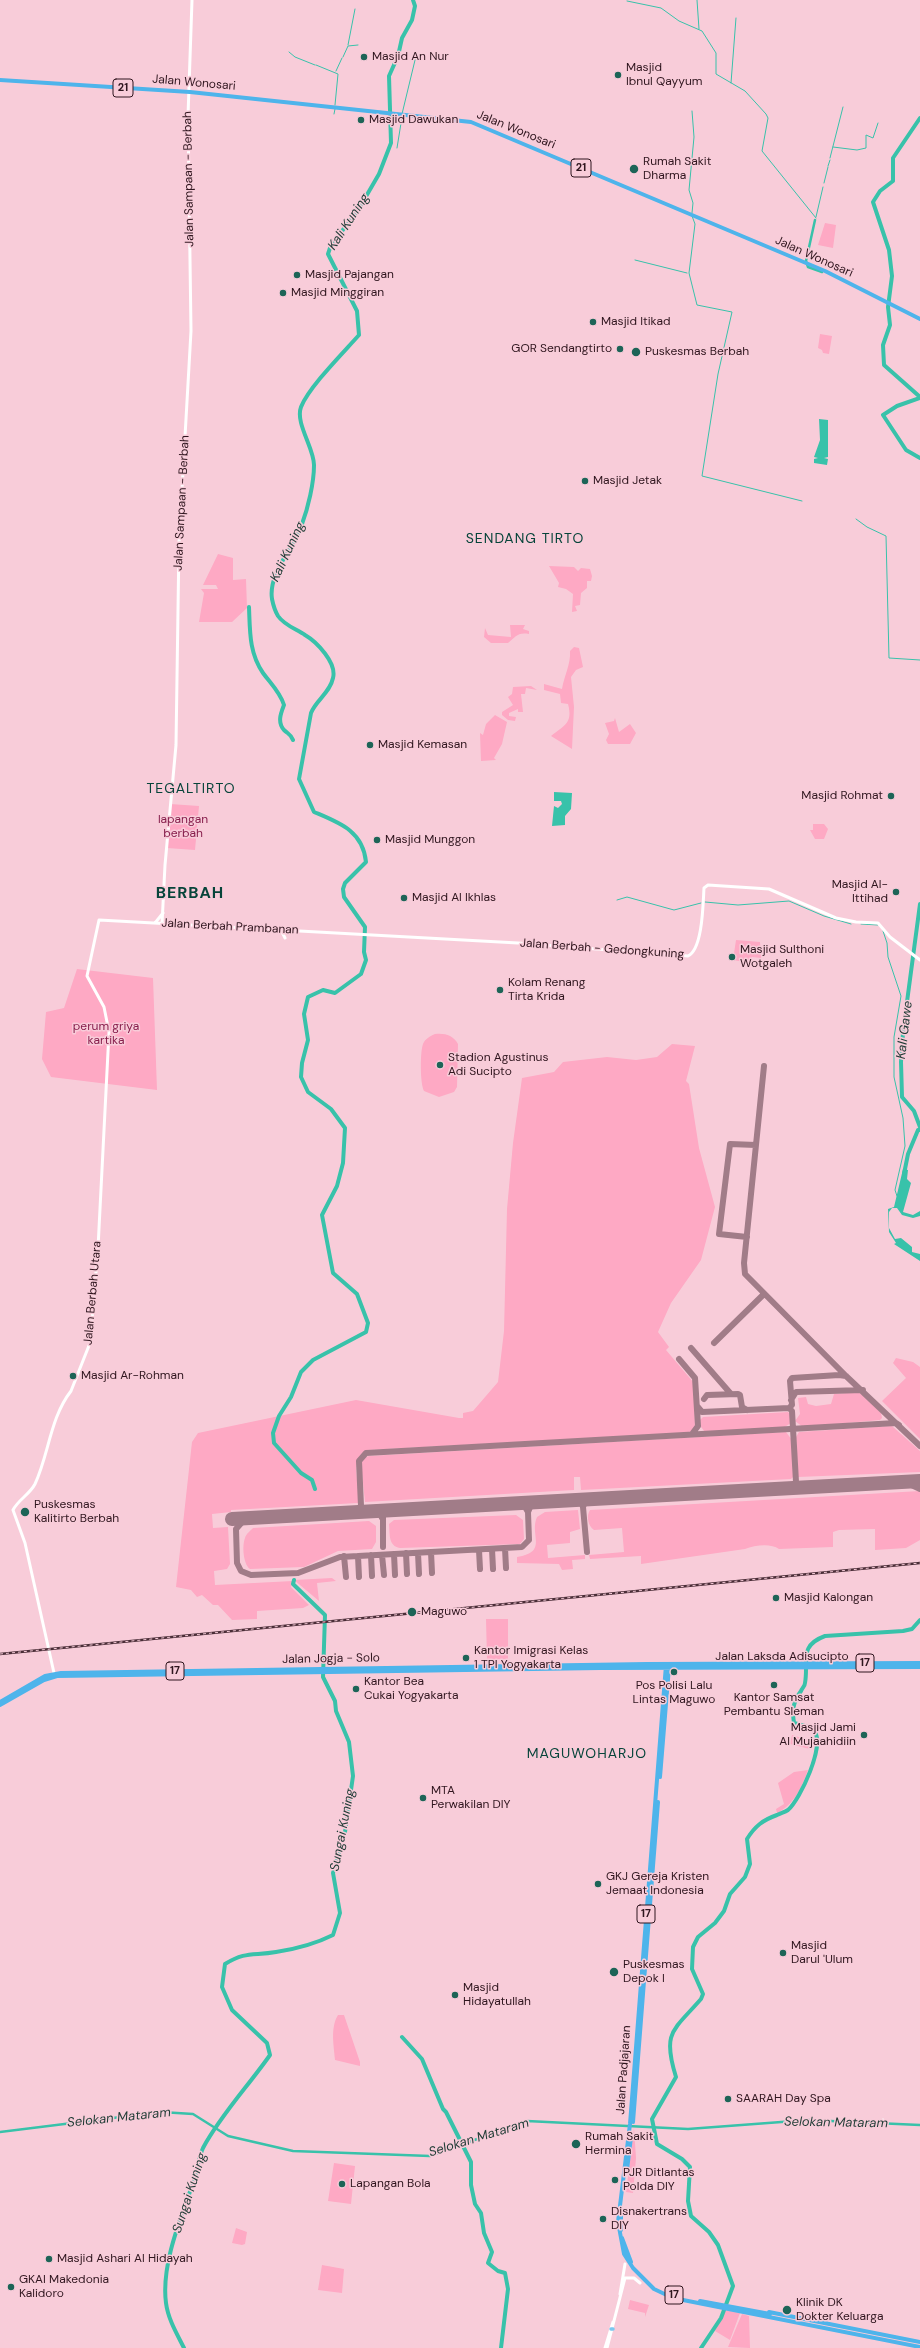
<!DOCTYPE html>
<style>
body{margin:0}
canvas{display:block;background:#f8ccd9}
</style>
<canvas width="920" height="2348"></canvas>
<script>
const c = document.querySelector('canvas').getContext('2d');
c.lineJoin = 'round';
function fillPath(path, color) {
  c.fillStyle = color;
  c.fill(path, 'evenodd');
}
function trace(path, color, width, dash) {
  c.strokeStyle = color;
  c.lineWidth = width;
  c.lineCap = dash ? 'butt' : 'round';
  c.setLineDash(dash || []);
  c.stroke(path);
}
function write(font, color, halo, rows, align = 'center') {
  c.font = font + ' "DM Sans",sans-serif';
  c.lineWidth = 3;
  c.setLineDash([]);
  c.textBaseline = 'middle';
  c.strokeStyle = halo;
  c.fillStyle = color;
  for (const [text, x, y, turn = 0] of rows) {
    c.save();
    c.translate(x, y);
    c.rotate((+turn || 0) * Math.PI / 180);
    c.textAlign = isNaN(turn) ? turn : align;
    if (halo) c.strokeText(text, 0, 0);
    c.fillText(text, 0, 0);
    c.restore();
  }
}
fillPath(new Path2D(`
 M825,223l11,2 -3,23 -15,-3z
 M820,334l12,2 -3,18 -6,-1 -1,-3 -4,-2z
 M218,554l15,4v22l13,-1 1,29 -15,14h-33l5,-29 -3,-4h17l-2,-4h-13z
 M549,566l25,1 4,4 3,-3 9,1 2,7 -1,5h-4v7l-6,5 -1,12 -5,1 2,5 -5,1 1,-18 -7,-5 -8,-2 1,-4z
 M510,625h15l-2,4 6,2v3c-12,-2 -13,3 -21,9h-17l-7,-6 1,-9 3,7 23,2z
 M574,647l5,1 4,19 -7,3 -5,7 3,30 -2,42 -21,-13c14,-11 22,-13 17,-32l-7,-1 -1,-9 -16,-4v-6l18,5c2,-13 9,-25 8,-38z
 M531,686l6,4 -11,-2 -1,6h-4l2,18h-5v-3l-9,4v3l7,1 -1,4 -7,-1 -6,-5v-3l11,-7 -5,-8 4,-3 1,-7z
 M495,715l12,7 -5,22 -8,14 2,2 -15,1 -1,-28 3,2 3,-11z
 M615,718l4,14 11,-8 6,9 -6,11h-22l-2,-4 3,-6 -4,-11 9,-2z
 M170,804l29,2 -4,44 -28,-2z
 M813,824h11l4,5 -4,10h-9l-5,-9h3z
 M736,940l24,2 1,16 -9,-1 -2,6 -17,-3z
 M77,969l76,9 4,112 -106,-13 -9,-18 4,-47 18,-4z
 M435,1034c10,-1 18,1 23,10l-1,43 -3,5 -15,5 -15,-6c-4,-8 -4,-39 -1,-47 2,-5 7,-8 12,-10z
 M672,1044l23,2 -9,35 3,3 10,64 16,59 -14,53 -30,43 -13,29 11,15 -3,3 28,33 1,47 -5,3 -323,17c-20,10 -5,37 -9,53l-127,7v2l-19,2 1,14 15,-1 2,37 -3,5 -13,2 1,14 78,-4 -2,6 18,18 -6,3 -46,3v8l-25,1 -14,-15h-5l-11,-10 -5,2 -6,-7 -15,-3 16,-145 6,-9 158,-33 103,18h4v-5l10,-2 25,-29 6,-51 3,-122 6,-66 9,-65 32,-6 9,-10 44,-5 29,3 21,-3z
 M896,1358l17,4 7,5v72l-38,-38 24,-23 -13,-15z
 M859,1392l22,21 1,5 -2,2 -77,7 -8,-6 5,-7 -2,-16 8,-1 2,7 8,2 15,-2 3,-10z
 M788,1412l2,2 1,9 -8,5 -78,4 -4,-5 -1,-7 3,-3z
 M892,1426l28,25v21l-122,5 -2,-40 3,-5z
 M786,1432l6,8 1,37 -2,2 -210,11 -1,-13h-6v13l-209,12 -4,-39 2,-5 6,-2z
 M920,1491v49l-14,8 -31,2v-21l-36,1 -6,2v15l-54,2c-8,-6 -24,-4 -34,0l-104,15v-8l-51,3 -1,-4 35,-3 -2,-24 -28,2c-6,-4 -8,-14 -4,-20z
 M578,1510l2,19 -10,3v11l-23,2 1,13 37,-3v4l-13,1 1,9 -11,1 -3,-6 -42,-1v-6c32,-5 12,-22 20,-40l8,-5z
 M516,1515l7,5 1,19 -4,5 -120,4c-12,-2 -10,-14 -11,-24l5,-4z
 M369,1521l7,5v16l-4,7 -34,2 -34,16 -54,2c-7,-5 -8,-24 -5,-31 1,-4 5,-7 8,-10z
 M332,1578l4,3 -19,2 2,18 -25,-21z
 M486,1619h22v40h-21z
 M792,1735l19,6 -1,8 -20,-5z
 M808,1770c-6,17 -14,35 -31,43l-1,-4 8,-5 -6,-21 16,-11z
 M338,2015h6l16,47v4l-25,-6c-1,-14 -5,-32 3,-45z
 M634,2128l2,30 -3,35 -7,-1z
 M334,2163l21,3 -4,38 -23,-3z
 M236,2228l11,4 -2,12 -3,1 -10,-2z
 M322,2265l22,4 -2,24 -24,-3z
 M630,2300l19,5 -4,12v-4l-17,-4z
 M725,2310l15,3 -10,27 -15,-9z
 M742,2314l7,2 1,32 -22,-1z`), '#fea9c4');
fillPath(new Path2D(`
 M819,419l9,1v37l-4,1 4,1 -1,6 -13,-2v-4l4,-1 -4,-1 6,-17z
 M554,792l18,1 -1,16 -6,7v9l-13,1 2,-20 4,2 4,-4 -1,-3h-7z
 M903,1169l5,1 -1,9 4,4 -8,29 10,3 7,-4v5l-7,2 -11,-3 -5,-7h-5l-3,4v16l6,11 6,-1 11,9v5l8,2v7l-26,-17 2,-1 -7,-11 -1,-23 6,-2z`), '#38c2aa');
trace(new Path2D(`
 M697,0l2,29
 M627,1l34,7 18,13 23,10 14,22v21l29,17 21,23 2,4 -6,33 54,67
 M348,45l7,-36
 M289,52l6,5 20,8
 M343,57l5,-11 10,-1
 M316,65l22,9 -3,31
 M336,71l6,-13
 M731,83l5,-65
 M334,114l1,-5
 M402,114l14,-58
 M833,147l24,3 9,-2v-13l7,3 5,-15
 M397,148l5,-31
 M830,158l13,-51
 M828,166l2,-6
 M824,183l4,-16
 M692,213l1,-10 -4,-13 5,-53 -2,-26
 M692,216l3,8 -6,49 8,32 35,7 -14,62 -16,102 100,25
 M816,217l7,-30
 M635,260l52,13
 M856,519l11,8 19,9 3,122 31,2
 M617,900l10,-3 47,13 27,-7
 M705,902l33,3 51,-4 35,15 27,8
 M861,924l17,1
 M883,931l4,12 1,14 13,39 -7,41v40l9,41 2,28 -10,44 2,6`), '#38c2aa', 1);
trace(new Path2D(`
 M815,220l-9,41 2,6 14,5
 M0,2132l161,-20 32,2 35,22 65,15 137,5 97,-35 161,8 120,-9 112,5`), '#38c2aa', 2.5);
trace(new Path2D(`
 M920,118l-27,40v23l-13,10 -7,11 16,48 3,26 -4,31 2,18 -7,20 1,20 36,32
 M920,398l-23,8 -14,9 23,35 14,8
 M249,607c1,24 0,46 14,66 8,11 17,19 21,32 -3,8 -7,17 0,25 4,4 7,4 9,10
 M920,904l-17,128 -2,30 1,35 12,14 6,16
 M904,1174l4,-20 10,-24h2
 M315,1489l-3,-9 -11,-7 -27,-30 -1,-10 6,-17 12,-19 10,-25 12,-12 53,-28 2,-9 -11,-29 -24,-21 -11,-58 15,-29 6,-23 2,-35 -14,-19 -23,-17 -7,-15 1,-14 6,-23 -4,-26 4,-17 15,-7 12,3 26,-19 5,-14 -2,-8 1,-25 -21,-30 -1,-8 2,-6 21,-21c-3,-31 -26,-39 -52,-50l-15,-33 12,-66c5,-13 19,-20 22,-35 4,-15 -16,-36 -28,-43 -9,-6 -21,-10 -27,-19 -3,-5 -5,-12 -6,-17 -4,-26 22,-51 30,-75 6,-16 12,-41 12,-59 0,-17 -19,-42 -13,-58 8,-20 42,-54 58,-72l-2,-24 -29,-57 3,-9 26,-33 22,-38 12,-31 -2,-67 9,-20 4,-18 10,-18 3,-14 -2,-6
 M402,2037l20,22 21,50 3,3 25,50v23l4,19 6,9 3,20 8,19 -4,11 10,8 7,2 3,16 -7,59
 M184,2348c-7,-14 -16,-29 -18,-45 -5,-37 14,-83 26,-117 5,-12 6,-27 11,-38 17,-32 46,-63 67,-93l-3,-12 -35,-33 -10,-23 3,-23c21,-13 28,-8 51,-12 20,-3 39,-8 57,-17l7,-22 -7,-40 12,-41 8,-56 -4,-34 -13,-31 -1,-10 -12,-24 2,-62 -32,-31 1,-4
 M701,2348l20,-30 12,-32 -15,-41 -9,-13 -18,-16 -3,-15 2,-34 -8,-8 -25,-15 -5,-25 24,-42c-14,-45 -3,-46 25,-78l2,-5 -11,-25 1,-22 5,-10 17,-14 9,-12 6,-17 15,-17 5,-13 -3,-25c8,-13 16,-19 30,-24 4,-2 8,-3 11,-5 12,-10 38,-66 26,-79 -4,-5 -14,-6 -20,-8 -2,-13 -1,-21 7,-32 1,-3 4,-5 4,-8 4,-22 -7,-37 20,-47l78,-5 9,-2 8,-9`), '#38c2aa', 4);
trace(new Path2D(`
 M764,1066l-20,197 1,11 101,102 74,70
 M747,1237l-28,-3 11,-90 26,1
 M714,1343l50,-49
 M691,1348l40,46
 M679,1359l16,19 3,48 -6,8
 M704,1399l3,-4 31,-1 2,1 2,12 5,3
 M791,1400l5,-8 67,-2
 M697,1406l5,6 87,-4 3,-3 -2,-24 2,-3 47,-3 7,1
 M789,1408l3,3 4,71 -5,6
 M796,1482l5,5
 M905,1482l15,7
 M577,1500l4,2 2,5 4,45
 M361,1506l6,6
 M583,1507l2,-5 4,-3
 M375,1511l5,3 2,4
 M356,1512l5,-6 -2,-45 7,-8 530,-30 3,2
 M528,1512l3,-7 6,-3
 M251,1518l-7,2 -8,9 1,34 4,8 10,4 47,-2 42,-16 182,-10 7,-7 -1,-28 -3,-5 -7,-4
 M383,1547v-34l4,-2
 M505,1548l1,20
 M492,1549l1,20
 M479,1550l1,19
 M431,1552l1,21
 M406,1553l1,21
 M418,1553l1,21
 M394,1554l1,21
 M371,1555l1,21
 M382,1555l2,20
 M344,1556l2,21
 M358,1556l1,21`), '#a17c88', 6);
trace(new Path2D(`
 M232,1519l688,-38`), '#a17c88', 14);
trace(new Path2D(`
 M155,923l8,-10
 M162,924l3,-59 11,-120 3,-203 12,-211 -3,-215 4,-116
 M281,930l4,8
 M54,1673l-29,-130 -12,-33c5,-10 17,-16 22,-26 14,-30 15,-66 36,-93l19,-48 8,-95 11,-216 -5,-25 -17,-31 12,-56 419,23 170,13c15,-7 15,-54 16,-68l4,-3 61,4 67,29 20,4 22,1 12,14 30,23
 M883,2121v-1
 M620,2294l5,-30
 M605,2348l8,-26
 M607,2348l18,-70h9l6,5`), '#fff', 3);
trace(new Path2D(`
 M611,2329h2`), '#7ac7f0', 3.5);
trace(new Path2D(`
 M0,80l190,12 281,30 354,149 95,48
 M666,1665l-36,459 -12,98 6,32 9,14 21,21 19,9 247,49
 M0,1702l45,-26 16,-3 586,-9 273,-1
 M0,1705l44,-25 13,-4 544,-8 319,-1
 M660,1777l9,-110
 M633,2122l25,-320
 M627,2170l4,-33
 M621,2230v-16
 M622,2238l9,24
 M700,2301l70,13
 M769,2312l151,30`), '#4eb4eb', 4);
const rail = new Path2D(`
 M0,1654l920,-91`);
trace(rail, '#4a2d37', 2.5);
trace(rail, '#f8ccd9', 1, [3]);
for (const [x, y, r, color] of [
 [364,57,4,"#1d6457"],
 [618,75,4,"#1d6457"],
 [361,120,4,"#1d6457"],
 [634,169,5,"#1d6457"],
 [297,275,4,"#1d6457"],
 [283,293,4,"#1d6457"],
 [593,322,4,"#1d6457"],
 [620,349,4,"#1d6457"],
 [636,352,5,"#1d6457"],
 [585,481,4,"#1d6457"],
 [370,745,4,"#1d6457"],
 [891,796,4,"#1d6457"],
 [377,840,4,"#1d6457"],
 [896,892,4,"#1d6457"],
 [404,898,4,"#1d6457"],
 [732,957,4,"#1d6457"],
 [500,990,4,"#1d6457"],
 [440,1065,4,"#1d6457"],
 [73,1376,4,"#1d6457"],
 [25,1512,5,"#1d6457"],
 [776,1598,4,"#1d6457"],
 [412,1612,5,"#1d6457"],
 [466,1658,4,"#1d6457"],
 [674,1672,4,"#1d6457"],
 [774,1685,4,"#1d6457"],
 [356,1689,4,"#1d6457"],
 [864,1735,4,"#1d6457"],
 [423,1798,4,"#1d6457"],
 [598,1884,4,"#1d6457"],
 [783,1953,4,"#1d6457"],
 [614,1972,5,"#1d6457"],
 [455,1995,4,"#1d6457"],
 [728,2099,4,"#1d6457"],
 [576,2144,5,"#1d6457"],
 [615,2180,4,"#1d6457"],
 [342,2184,4,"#1d6457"],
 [603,2219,4,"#1d6457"],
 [49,2259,4,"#1d6457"],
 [11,2287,4,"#1d6457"],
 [787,2310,5,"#1d6457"]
]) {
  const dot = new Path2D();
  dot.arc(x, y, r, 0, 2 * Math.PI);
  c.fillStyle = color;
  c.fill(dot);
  trace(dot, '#f8ccd9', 1.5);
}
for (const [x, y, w] of [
 [123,88,20],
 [581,168,20],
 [865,1663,18],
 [175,1671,18],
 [646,1914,18],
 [674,2295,18]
]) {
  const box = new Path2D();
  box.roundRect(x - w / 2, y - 9, w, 18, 3);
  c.fillStyle = '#f8ccd9';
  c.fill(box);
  trace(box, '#2f151e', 1);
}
write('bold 11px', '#2f151e', null, [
 ["21",123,88],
 ["21",581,168],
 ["17",865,1663],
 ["17",175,1671],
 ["17",646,1914],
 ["17",674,2295]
]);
write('12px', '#2f151e', '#f8ccd9', [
 ["Masjid An Nur",372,57],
 ["Masjid",626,68],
 ["Ibnul Qayyum",626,82],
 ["Masjid Dawukan",369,120],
 ["Rumah Sakit",643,162],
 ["Dharma",643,176],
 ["Masjid Pajangan",305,275],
 ["Masjid Minggiran",291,293],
 ["Masjid Itikad",601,322],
 ["GOR Sendangtirto",612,349,"right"],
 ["Puskesmas Berbah",645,352],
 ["Masjid Jetak",593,481],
 ["Masjid Kemasan",378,745],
 ["Masjid Rohmat",883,796,"right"],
 ["Masjid Munggon",385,840],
 ["Masjid Al-",888,885,"right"],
 ["Ittihad",888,899,"right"],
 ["Masjid Al Ikhlas",412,898],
 ["Masjid Sulthoni",740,950],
 ["Wotgaleh",740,964],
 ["Kolam Renang",508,983],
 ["Tirta Krida",508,997],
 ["Stadion Agustinus",448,1058],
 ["Adi Sucipto",448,1072],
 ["Masjid Ar-Rohman",81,1376],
 ["Puskesmas",34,1505],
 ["Kalitirto Berbah",34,1519],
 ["Masjid Kalongan",784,1598],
 ["Maguwo",421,1612],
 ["Kantor Imigrasi Kelas",474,1651],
 ["1 TPI Yogyakarta",474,1665],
 ["Kantor Bea",364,1682],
 ["Cukai Yogyakarta",364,1696],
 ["Pos Polisi Lalu",674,1686,"center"],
 ["Lintas Maguwo",674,1700,"center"],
 ["Kantor Samsat",774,1698,"center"],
 ["Pembantu Sleman",774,1712,"center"],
 ["Masjid Jami",856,1728,"right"],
 ["Al Mujaahidiin",856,1742,"right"],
 ["MTA",431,1791],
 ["Perwakilan DIY",431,1805],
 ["GKJ Gereja Kristen",606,1877],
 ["Jemaat Indonesia",606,1891],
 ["Masjid",791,1946],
 ["Darul 'Ulum",791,1960],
 ["Puskesmas",623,1965],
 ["Depok I",623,1979],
 ["Masjid",463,1988],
 ["Hidayatullah",463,2002],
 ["SAARAH Day Spa",736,2099],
 ["Rumah Sakit",585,2137],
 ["Hermina",585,2151],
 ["PJR Ditlantas",623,2173],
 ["Polda DIY",623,2187],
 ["Lapangan Bola",350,2184],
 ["Disnakertrans",611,2212],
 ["DIY",611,2226],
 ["Masjid Ashari Al Hidayah",57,2259],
 ["GKAI Makedonia",19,2280],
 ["Kalidoro",19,2294],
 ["Klinik DK",796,2303],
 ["Dokter Keluarga",796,2317]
], 'left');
write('12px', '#2f151e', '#f8ccd9', [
 ["Jalan Wonosari",194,83,5],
 ["Jalan Wonosari",516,130,22],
 ["Jalan Sampaan - Berbah",189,179,-91],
 ["Jalan Wonosari",814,257,24],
 ["Jalan Sampaan - Berbah",182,503,-87],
 ["Jalan Berbah Prambanan",230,927,3],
 ["Jalan Berbah - Gedongkuning",602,949,4],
 ["Jalan Berbah Utara",93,1293,-85],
 ["Jalan Laksda Adisucipto",782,1657],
 ["Jalan Jogja - Solo",331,1659,-1],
 ["Jalan Padjajaran",624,2070,-86]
]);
write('12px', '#871e4c', '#f8ccd9', [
 ["lapangan",183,820],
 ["berbah",183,834],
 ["perum griya",106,1027],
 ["kartika",106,1041]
]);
write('italic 13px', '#1f3b35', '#f8ccd9', [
 ["Kali Kuning",349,222,-57],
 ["Kali Kuning",288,552,-65],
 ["Kali Gawe",905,1030,-83],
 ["Sungai Kuning",343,1830,-79],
 ["Selokan Mataram",119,2118,-6],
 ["Selokan Mataram",836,2123,1],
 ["Selokan Mataram",479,2138,-17],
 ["Sungai Kuning",190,2193,-72]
]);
c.letterSpacing = '1px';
write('14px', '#07443a', '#f8ccd9', [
 ["SENDANG TIRTO",525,539],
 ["TEGALTIRTO",191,789],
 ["MAGUWOHARJO",587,1754]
]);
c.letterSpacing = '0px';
c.letterSpacing = '1px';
write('bold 16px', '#07443a', '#f8ccd9', [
 ["BERBAH",190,894]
]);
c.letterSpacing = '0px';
</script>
